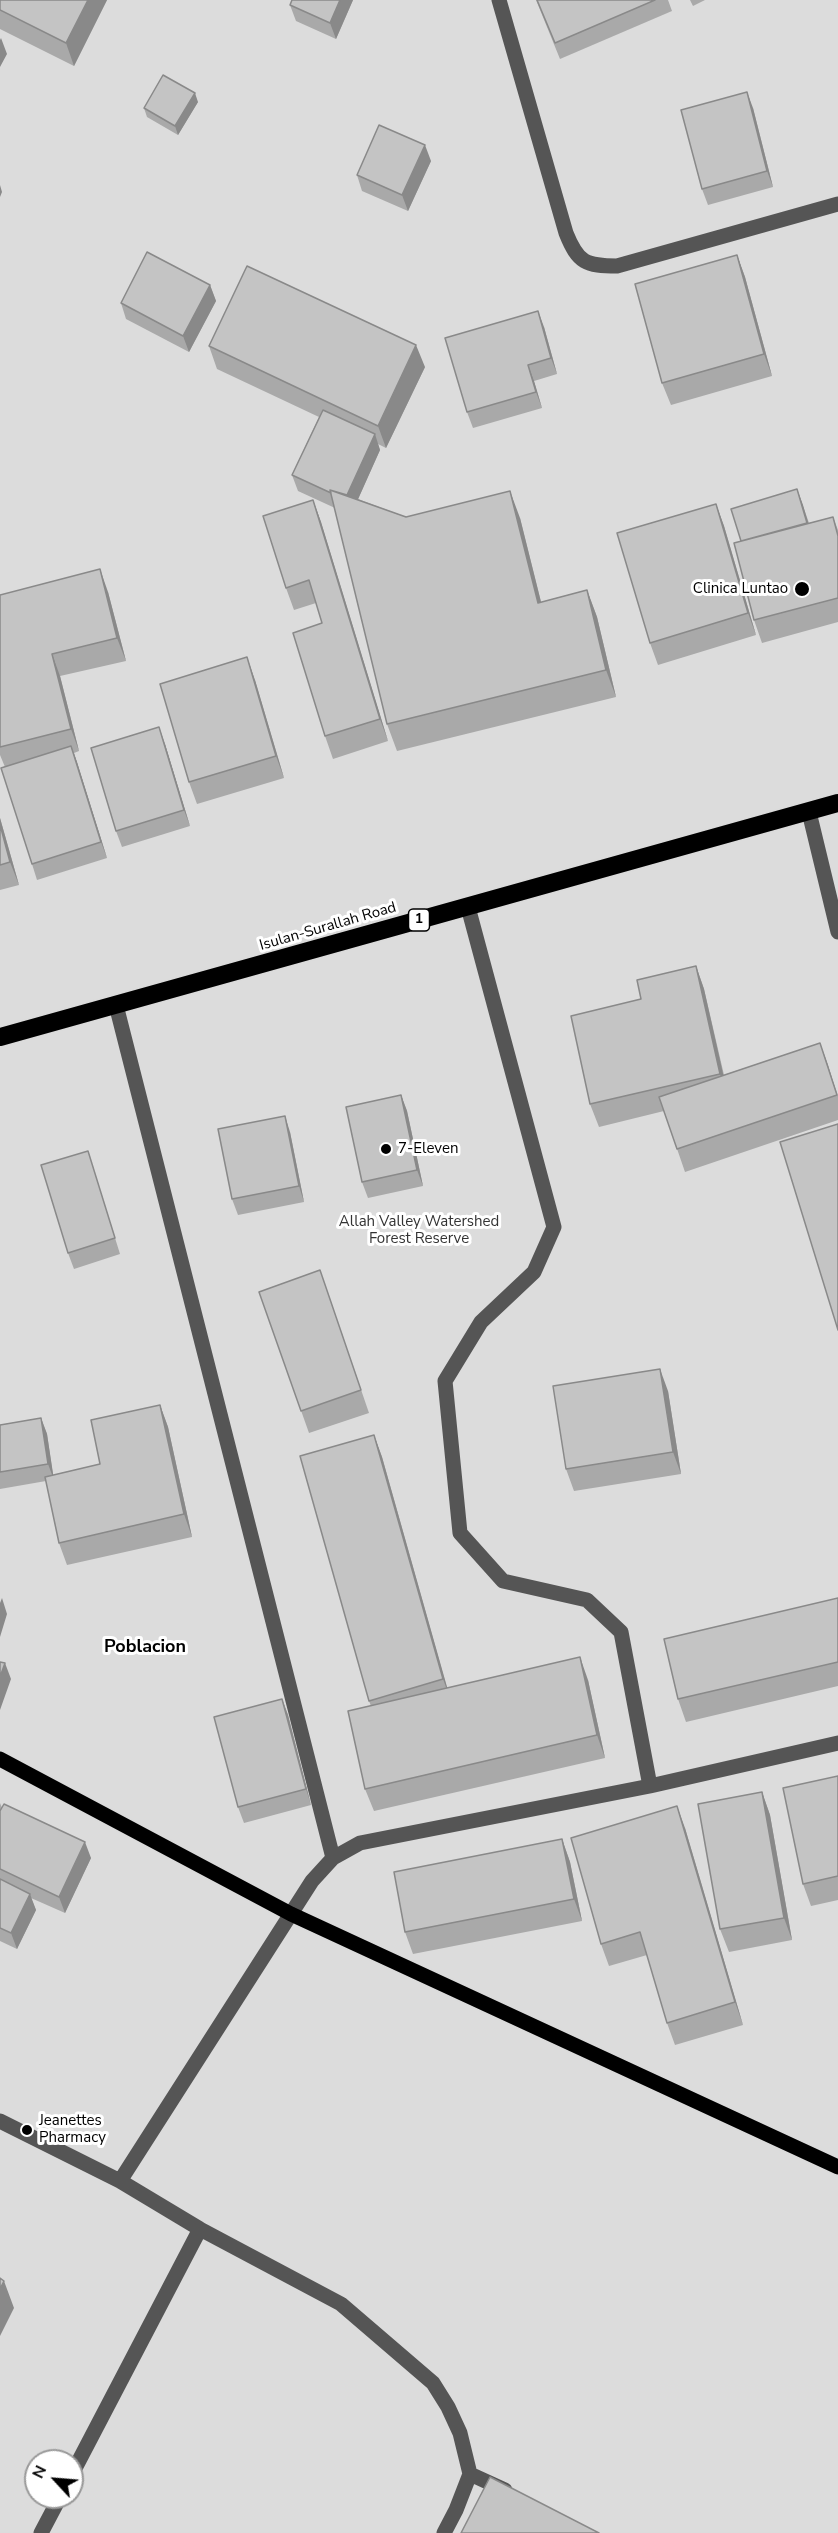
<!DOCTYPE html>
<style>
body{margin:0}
#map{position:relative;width:838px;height:2533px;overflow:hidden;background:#fff;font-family:"Nunito Sans",sans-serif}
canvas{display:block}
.north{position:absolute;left:24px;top:2449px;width:60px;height:60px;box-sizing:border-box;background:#fff;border:2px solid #999;border-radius:50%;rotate:296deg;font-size:16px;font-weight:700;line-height:24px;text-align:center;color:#000}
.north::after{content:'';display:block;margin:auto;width:21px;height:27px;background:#000;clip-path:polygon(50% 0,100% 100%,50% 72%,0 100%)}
</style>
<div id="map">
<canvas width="838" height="2533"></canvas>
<div class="north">N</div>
</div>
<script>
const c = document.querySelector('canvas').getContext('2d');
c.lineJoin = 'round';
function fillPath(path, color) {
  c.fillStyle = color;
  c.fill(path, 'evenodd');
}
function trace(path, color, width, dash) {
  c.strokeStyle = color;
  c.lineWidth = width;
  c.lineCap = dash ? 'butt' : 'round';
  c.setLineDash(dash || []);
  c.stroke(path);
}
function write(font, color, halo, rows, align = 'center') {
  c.font = font + ' "Nunito Sans",sans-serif';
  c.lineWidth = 6;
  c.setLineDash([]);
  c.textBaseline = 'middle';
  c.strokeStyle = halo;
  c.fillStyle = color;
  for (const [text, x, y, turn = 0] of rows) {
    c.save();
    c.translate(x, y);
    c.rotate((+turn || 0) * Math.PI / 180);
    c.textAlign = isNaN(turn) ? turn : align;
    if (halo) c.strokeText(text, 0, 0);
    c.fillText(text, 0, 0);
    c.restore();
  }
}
fillPath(new Path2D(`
 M0,0h838v2533h-838zM36,2461h36v36h-36z`), '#dcdcdc');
const major = new Path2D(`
 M0,1759l291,155 547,253`);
const highway = new Path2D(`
 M0,1037l838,-234`);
trace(major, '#dbdbdb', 18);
trace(highway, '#dbdbdb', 21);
trace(new Path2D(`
 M499,0l67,233c12,30 20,33 51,33l221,-62
 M809,812l29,120
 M468,907l86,320 -20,45 -53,50 -36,59 15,152 43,48 84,19 34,32 29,154
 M116,1005l217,853
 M0,2121l120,60 80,48 141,75 92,79 15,24 12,26 10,41 35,16
 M120,2181l192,-300 21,-23 27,-15 290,-57 188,-43
 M72,2474l128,-245
 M41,2533l19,-36
 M444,2533l12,-23 14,-36`), '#555', 15);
trace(major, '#000', 15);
trace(highway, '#000', 18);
fillPath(new Path2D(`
 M0,0h107l-33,66 -74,-37z
 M353,0l-17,39 -40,-18 -6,-16z
 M536,0h132l4,11 -112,48z
 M690,0h15l-12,6z
 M198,102l-20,33 -31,-18 -3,-9z
 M753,108l20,79 -65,18 -6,-16z
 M431,161l-23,50 -46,-20 -5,-16z
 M737,255l8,22 27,99 -101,29 -9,-22z
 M210,285l6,16 -27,51 -63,-33 -5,-16z
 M544,327l13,47 -23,7 8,27 -69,20 -6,-16z
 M209,346l216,21 -39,81 -8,-4 2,6 -22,49 48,18 114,1 21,84 46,-12 10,27 19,80 -219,54 -10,-27 -52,-216 -37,-17 -6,-16 27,-58 -102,-48z
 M797,489l12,34 24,-6 5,13v92l-76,21 -8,-23 -13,-79z
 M313,500l8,22 67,219 -55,18 -8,-23 -3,-113 -6,-20 -22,7 -8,-22z
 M716,504l8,22 32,109 -98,30 -8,-22z
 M108,592l18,69 -66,15 19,75 -5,2 33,105 -70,22 -5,-16 -27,-97 -5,-12v-160z
 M255,680l29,98 -87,26 -8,-22z
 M165,744l25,82 -68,21 -6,-16z
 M0,818l19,67 -19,5z
 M696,966l8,23 20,86 96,-32 18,53v24l-153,52 -21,-61 -65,16 -9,-23z
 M401,1095l6,16 16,75 -55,12 -6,-16z
 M290,1132l14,70 -66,13 -6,-16z
 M88,1151l32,103 -46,15 -6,-16z
 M320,1270l49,143 -60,20 -50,-141z
 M668,1391l13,83 -107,17 -8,-22z
 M160,1405l8,22 24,110 -125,28 -8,-22 -13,-62 -46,8v-64l41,-7 6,16 6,41 47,-11z
 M374,1435l8,22 65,231 141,-8 17,78 -231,53 -9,-22 6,-83 -2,-5z
 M838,1598v88l-152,36 -8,-23z
 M282,1699l6,16 23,90 -67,18 -6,-16z
 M838,1776v124l-27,6 -8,-22z
 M762,1792l8,23 22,125 -63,12 -9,-23z
 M0,1803l2,5 89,50 -26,55 -34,-15 5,12 -19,39 -17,-8z
 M685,1828l58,197 -68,20 -8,-22 -20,-68 -38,11 -8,-22z
 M562,1839l8,23 12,59 -169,33 -8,-22z`), '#a9a9a9');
fillPath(new Path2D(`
 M88,0h19l-33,66 -8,-23z
 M340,0h13l-17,39 -6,-16z
 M1,38l6,16 -7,13v-27z
 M747,92l6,16 20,79 -6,-16z
 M195,93l3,9 -20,33 -3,-9z
 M425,145l6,16 -23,50 -6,-16z
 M0,185l2,7 -2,5z
 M737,255l8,22 27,99 -8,-22z
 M210,285l6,16 -27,51 -6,-16z
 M538,311l6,16 13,47 -6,-16z
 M416,345l9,22 -39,81 -8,-22z
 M528,365l6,16 8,27 -6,-16z
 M375,434l5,16 -29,65 -6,-16z
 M797,489l6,16 10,34 -6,-16z
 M510,491l10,27 28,112 -10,-27z
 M313,500l8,22 67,219 -8,-22z
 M716,504l8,22 32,109 -8,-22z
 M100,569l8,23 18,69 -9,-23z
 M587,590l10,27 19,80 -10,-27z
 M52,654l8,22 19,75 -8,-22z
 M247,657l8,23 29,98 -8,-22z
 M159,727l6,17 25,82 -6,-16z
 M71,746l6,16 30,96 -6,-16z
 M0,818l19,67 -9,-23 -10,-37z
 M696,966l8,23 24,107 -8,-22z
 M820,1043l8,22 10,33 -1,-3z
 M401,1095l6,16 16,75 -6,-16z
 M285,1116l5,16 14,70 -5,-16z
 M660,1369l8,22 13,83 -8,-22z
 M160,1405l8,22 24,110 -8,-23z
 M41,1418l6,16 7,46 -6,-16z
 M374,1435l8,22 69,244 -8,-22z
 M2,1598l5,16 -7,23v-34z
 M580,1657l8,23 17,78 -8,-23z
 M5,1663l6,16 -11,31v-33z
 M282,1699l6,16 23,90 -5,-16z
 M762,1792l8,23 22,125 -8,-22z
 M677,1806l8,22 58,197 -8,-23z
 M562,1839l8,23 12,59 -8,-22z
 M85,1842l6,16 -26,55 -6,-16z
 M30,1894l6,16 -19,39 -6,-16z
 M4,2281l10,27 -14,28v-47z`), '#898989');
const building = new Path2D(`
 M0,0h88l-22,43 -66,-33z
 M292,0h48l-10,23 -40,-18z
 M537,0h118l-100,43z
 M163,75l32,18 -20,33 -31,-18z
 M747,92l20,79 -65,18 -21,-79z
 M379,125l46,20 -23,50 -45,-20z
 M147,252l63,33 -27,51 -62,-33z
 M737,255l27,99 -102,29 -27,-99z
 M247,266l169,79 -38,81 -169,-80z
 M538,311l13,47 -23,7 8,27 -69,20 -22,-74z
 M323,410l52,24 -28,61 -17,-5 1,3 -39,-18z
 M797,489l10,34 -66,18 -10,-32z
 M330,490l76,27 104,-26 28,112 49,-13 19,80 -219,54z
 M313,500l67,219 -55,17 -32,-103 29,-10 -13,-43 -23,8 -23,-72z
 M716,504l32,109 -98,30 -33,-110z
 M833,517l5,19v62l-84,22 -20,-77z
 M100,569l17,69 -65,16 19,75 -71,18v-152z
 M247,657l29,99 -87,26 -29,-98z
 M159,727l25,83 -68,21 -25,-83z
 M71,746l30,96 -69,22 -31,-96z
 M0,825l10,37 -10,3z
 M696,966l24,108 -130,30 -19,-88 70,-17 -4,-19z
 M820,1043l17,52 -160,54 -18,-52z
 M401,1095l16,75 -55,12 -16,-75z
 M285,1116l14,70 -67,13 -14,-70z
 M838,1124v206l-58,-188z
 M88,1151l27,87 -47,15 -27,-88z
 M320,1270l41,120 -60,21 -42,-119z
 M660,1369l13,83 -107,17 -13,-83z
 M160,1405l24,109 -125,29 -14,-66 55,-13 -9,-44z
 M41,1418l7,46 -48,8v-47z
 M374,1435l69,244 -74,22 -69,-245z
 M838,1598v64l-160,37 -14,-60z
 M580,1657l17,78 -232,54 -17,-78z
 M0,1662l5,1 -5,14z
 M282,1699l24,90 -68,18 -24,-90z
 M838,1776v100l-35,8 -20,-96z
 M762,1792l22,126 -64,11 -22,-125z
 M4,1804l81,38 -26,55 -59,-28v-58z
 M677,1806l58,196 -68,21 -27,-91 -39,12 -30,-106z
 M562,1839l12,60 -169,33 -11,-60z
 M0,1879l30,15 -19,39 -11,-5z
 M0,2278l4,3 -4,8z
 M490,2477l109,56h-138z`);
fillPath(building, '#c4c4c4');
trace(building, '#898989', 1.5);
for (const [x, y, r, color] of [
 [802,589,8,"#000"],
 [386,1149,6,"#000"],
 [27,2130,6,"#000"]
]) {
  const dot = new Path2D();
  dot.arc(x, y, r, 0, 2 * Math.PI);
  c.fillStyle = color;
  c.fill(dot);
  trace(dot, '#fff', 2);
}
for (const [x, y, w] of [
 [419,920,21]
]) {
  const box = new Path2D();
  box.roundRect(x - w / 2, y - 11, w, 22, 4.5);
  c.fillStyle = '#fff';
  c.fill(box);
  trace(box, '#000', 1.5);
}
write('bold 14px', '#000', null, [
 ["1",419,920]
]);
write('15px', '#000', '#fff', [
 ["Clinica Luntao",788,589,"right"],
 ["7-Eleven",398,1149],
 ["Jeanettes",39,2121],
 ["Pharmacy",39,2138]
], 'left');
write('15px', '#000', '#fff', [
 ["Isulan-Surallah Road",328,927,-16]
]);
write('15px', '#333', '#fff', [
 ["Allah Valley Watershed",419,1222],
 ["Forest Reserve",419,1239]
]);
write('bold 18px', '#000', '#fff', [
 ["Poblacion",145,1648]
]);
</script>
